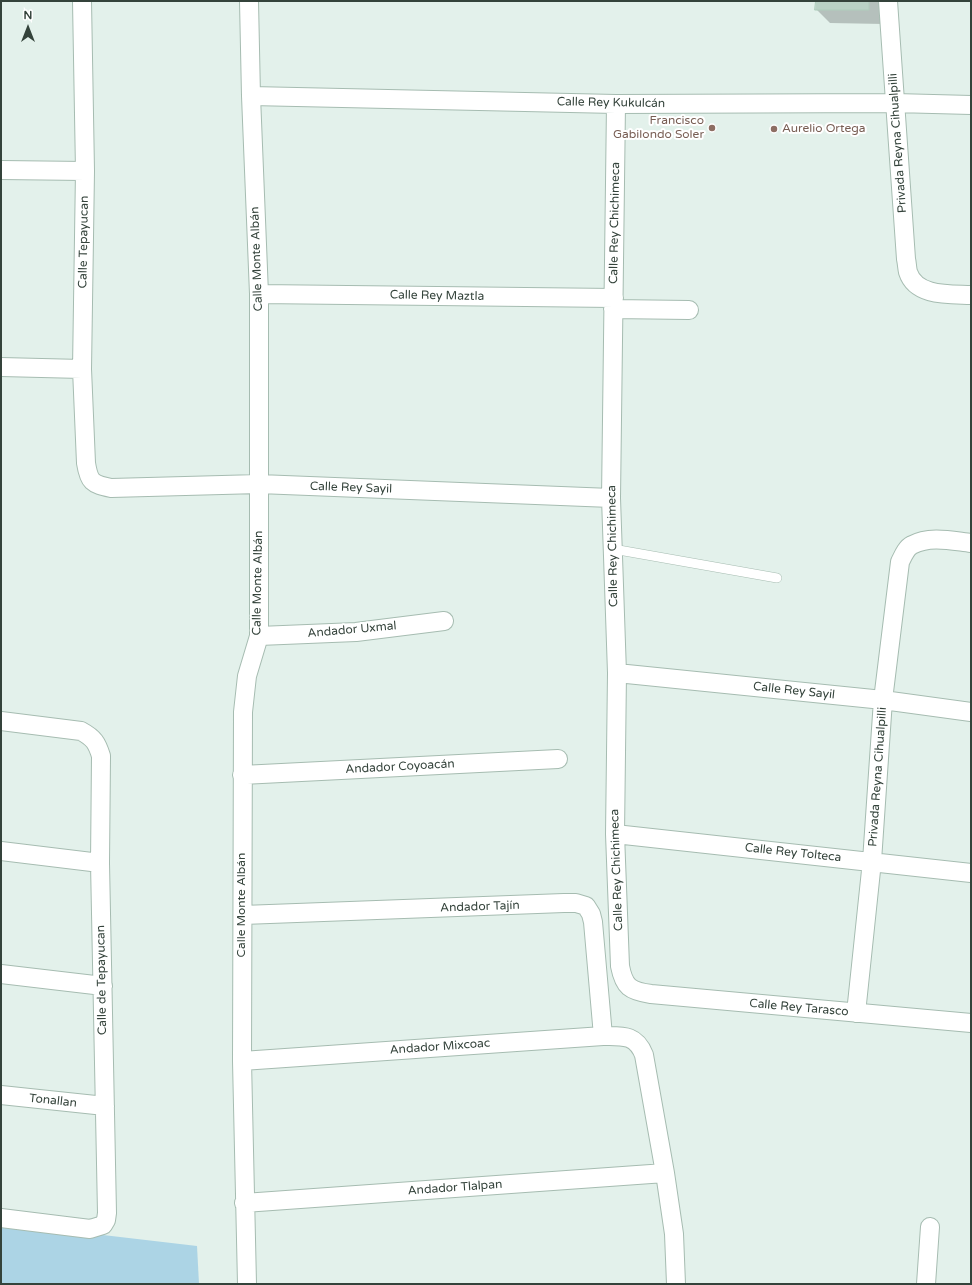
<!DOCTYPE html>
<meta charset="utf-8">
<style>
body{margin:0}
#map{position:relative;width:972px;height:1285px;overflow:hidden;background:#e3f1eb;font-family:"Varela Round",sans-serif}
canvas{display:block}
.frame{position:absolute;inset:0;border:2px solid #34433b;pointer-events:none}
.north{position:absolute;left:8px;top:8px;width:40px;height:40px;-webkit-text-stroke:3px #fff;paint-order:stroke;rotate:0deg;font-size:11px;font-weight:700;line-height:16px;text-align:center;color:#34433b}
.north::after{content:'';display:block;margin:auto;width:14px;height:18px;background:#34433b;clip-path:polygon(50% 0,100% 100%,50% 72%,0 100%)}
</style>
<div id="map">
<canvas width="972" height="1285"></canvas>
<div class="frame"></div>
<div class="north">N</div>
</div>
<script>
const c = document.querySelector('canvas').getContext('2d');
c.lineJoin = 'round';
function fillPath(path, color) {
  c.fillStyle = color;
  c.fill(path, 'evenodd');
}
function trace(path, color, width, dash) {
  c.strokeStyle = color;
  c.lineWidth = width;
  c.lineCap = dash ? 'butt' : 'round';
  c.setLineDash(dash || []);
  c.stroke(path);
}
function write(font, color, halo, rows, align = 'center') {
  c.font = font + ' "Varela Round",sans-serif';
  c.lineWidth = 4;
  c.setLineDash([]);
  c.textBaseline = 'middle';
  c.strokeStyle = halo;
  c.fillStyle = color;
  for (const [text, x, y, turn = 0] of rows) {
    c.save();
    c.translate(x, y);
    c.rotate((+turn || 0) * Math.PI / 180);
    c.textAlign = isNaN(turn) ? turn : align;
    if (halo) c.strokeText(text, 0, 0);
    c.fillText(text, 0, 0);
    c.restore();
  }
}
fillPath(new Path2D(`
 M1,1226l102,9 94,11 2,38h-198z`), '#acd4e5');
fillPath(new Path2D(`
 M817,1h66v23l-53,-1 -14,-14z`), '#0003');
const building = new Path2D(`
 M816,1h53v9h-54z`);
fillPath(building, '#b9d2c5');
trace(building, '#adcdbb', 1);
const service = new Path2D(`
 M613,549l164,29`);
const minor = new Path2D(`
 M82,1l3,170 -3,198 4,94c3,19 6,21 25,25l148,-4 352,14
 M888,1l18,258c1,4 1,9 2,13 8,25 42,22 63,23
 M251,96l365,8 279,-1 76,2
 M616,104l-5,394 6,175 -2,161 5,132c4,21 10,25 31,28l320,29
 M1,170l84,1
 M259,294l355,4
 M613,309l76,1
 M1,367l81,2
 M259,636l97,-4 88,-11
 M617,673l266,27 88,12
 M1,721l80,10c13,7 16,12 20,25l-1,107 7,350 -1,7 -3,5 -13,4 -89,-11
 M242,775l316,-16
 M615,834l356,39
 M1,851l99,12
 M243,915l321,-12h12l10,3 5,8 2,8 10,114
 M1,974l102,12
 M856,1013l16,-152 11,-161 17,-138c3,-6 6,-14 12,-17 18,-10 41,-4 59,-2
 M242,1061l361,-25c19,0 33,-2 41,19l21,118 9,61 2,50
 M1,1095l104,11
 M244,1203l421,-30
 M247,1284l-5,-223 1,-349 4,-36 12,-40v-342l-8,-198 -2,-95
 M926,1284l4,-57`);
trace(service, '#a6bcb1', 10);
trace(minor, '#a6bcb1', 20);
trace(service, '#fff', 9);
trace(minor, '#fff', 18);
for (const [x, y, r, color] of [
 [712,128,4,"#8d6e63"],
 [774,129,4,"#8d6e63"]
]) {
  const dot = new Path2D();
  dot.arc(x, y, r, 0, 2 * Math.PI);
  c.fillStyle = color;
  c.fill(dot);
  trace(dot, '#fff', 1.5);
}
write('12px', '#34433b', '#fff', [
 ["Calle Rey Kukulcán",611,103,1],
 ["Privada Reyna Cihualpilli",898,143,-94],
 ["Calle Rey Chichimeca",615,223,-89],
 ["Calle Tepayucan",84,242,-89],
 ["Calle Monte Albán",257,259,-92],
 ["Calle Rey Maztla",437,296,1],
 ["Calle Rey Sayil",351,488,2],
 ["Calle Rey Chichimeca",613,546,-91],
 ["Calle Monte Albán",258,583,-89],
 ["Andador Uxmal",352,630,-5],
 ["Calle Rey Sayil",794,691,6],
 ["Andador Coyoacán",400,767,-3],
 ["Privada Reyna Cihualpilli",878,777,-86],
 ["Calle Rey Tolteca",793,853,6],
 ["Calle Rey Chichimeca",617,870,-92],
 ["Calle Monte Albán",242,905,-90],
 ["Andador Tajín",480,907,-2],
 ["Calle de Tepayucan",102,980,-91],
 ["Calle Rey Tarasco",799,1008,5],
 ["Andador Mixcoac",440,1047,-4],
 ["Tonallan",53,1101,6],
 ["Andador Tlalpan",455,1188,-4]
]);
write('12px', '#785e54', '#fff', [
 ["Francisco",704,121],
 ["Gabilondo Soler",704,135],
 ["Aurelio Ortega",782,129,"left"]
], 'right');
</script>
